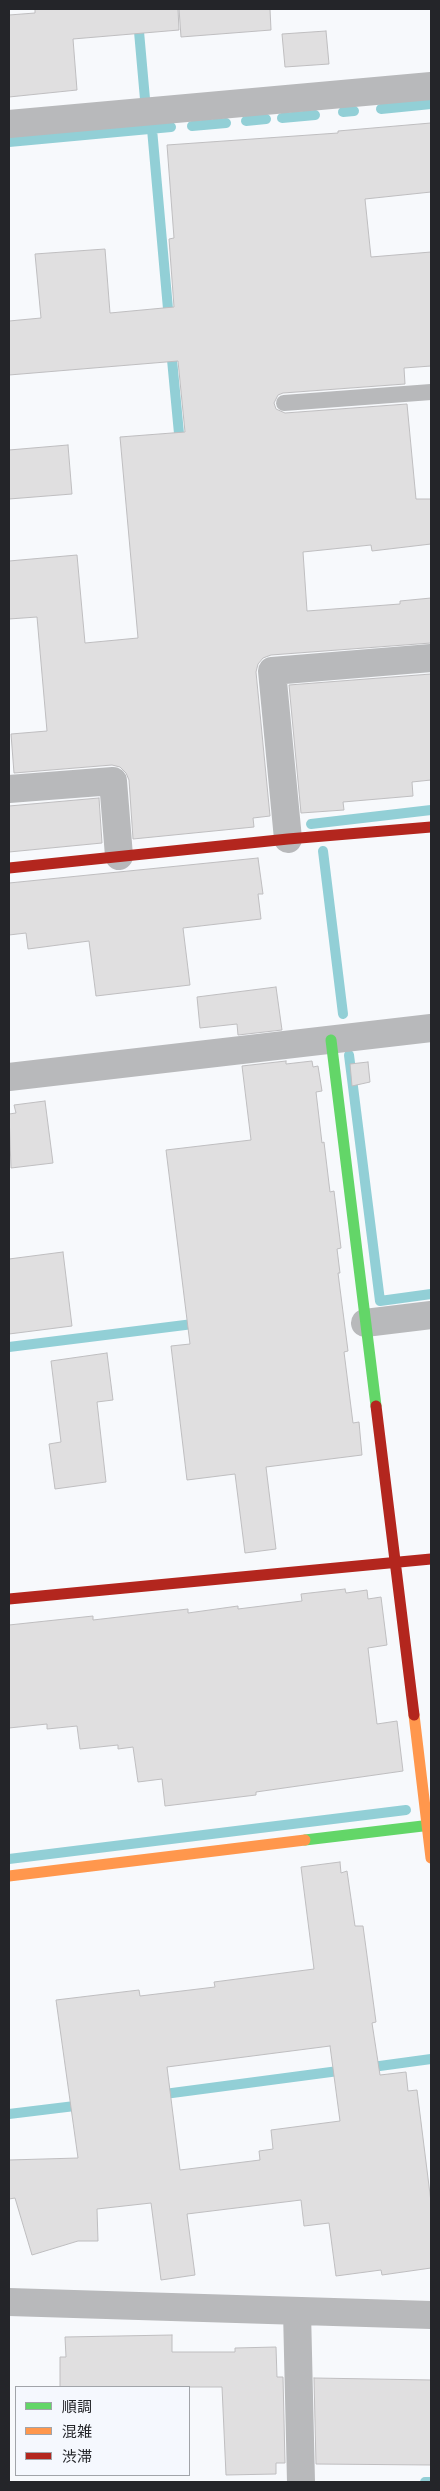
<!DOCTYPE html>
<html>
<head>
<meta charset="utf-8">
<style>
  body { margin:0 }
  #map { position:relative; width:440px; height:2491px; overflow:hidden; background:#f7f9fc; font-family:"Open Sans","Noto Sans JP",sans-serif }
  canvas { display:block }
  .frame { position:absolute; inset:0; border:10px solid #242529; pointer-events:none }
  .legend { position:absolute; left:15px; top:2386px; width:175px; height:90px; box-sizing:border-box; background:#f5f8fe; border:1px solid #a1a4a9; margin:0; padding:6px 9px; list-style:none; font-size:15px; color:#242529 }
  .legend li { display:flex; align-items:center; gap:10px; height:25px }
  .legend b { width:25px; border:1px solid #a1a4a9 }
</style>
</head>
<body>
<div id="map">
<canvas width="440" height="2491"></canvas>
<div class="frame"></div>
<ul class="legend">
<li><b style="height:6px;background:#63d668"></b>順調</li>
<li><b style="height:6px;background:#ff974d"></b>混雑</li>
<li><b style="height:6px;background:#b3261e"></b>渋滞</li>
</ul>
</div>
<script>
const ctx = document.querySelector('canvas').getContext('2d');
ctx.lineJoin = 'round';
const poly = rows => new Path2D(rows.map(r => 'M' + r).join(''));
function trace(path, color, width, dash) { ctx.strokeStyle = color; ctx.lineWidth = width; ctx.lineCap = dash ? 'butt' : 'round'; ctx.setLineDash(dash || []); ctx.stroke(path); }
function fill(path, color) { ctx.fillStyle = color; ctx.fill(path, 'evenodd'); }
const stream = poly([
  [137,9,145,99],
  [381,109,431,104],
  [343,112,354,111],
  [282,118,315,115],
  [246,121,266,119],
  [192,126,226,123],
  [152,129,169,320],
  [9,142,171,127],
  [171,349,180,444],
  [311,824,431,810],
  [323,851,343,1014],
  [349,1055,380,1301,431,1294],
  [9,1347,201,1323],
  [9,1859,406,1810],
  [365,2068,431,2059],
  [157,2095,346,2070],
  [9,2114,83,2105],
  [425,2482,431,2482]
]);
const building = poly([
  [35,9,178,9,179,30,73,39,77,90,9,97,9,15,35,13,35,9],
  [179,9,270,9,271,30,181,37,179,9],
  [326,31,329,64,285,67,282,34,326,31],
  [431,123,431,192,365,199,371,257,431,252,431,366,404,368,405,384,283,393,278,395,274,403,276,409,285,413,407,404,416,499,431,499,431,544,372,551,371,545,303,552,307,611,400,604,400,601,431,598,431,643,271,655,263,658,258,664,256,672,270,816,253,818,254,827,133,839,129,780,126,773,120,767,112,765,14,773,11,734,47,731,37,617,9,619,9,561,77,555,85,643,138,638,120,437,185,432,178,361,9,375,9,321,41,318,35,254,105,249,110,313,174,307,169,239,174,238,167,145,338,133,338,131,431,123],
  [68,445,72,494,9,499,9,450,68,445],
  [431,674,431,780,412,782,413,796,343,802,344,810,301,813,289,685,431,674],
  [99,798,102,843,9,852,9,806,99,798],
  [258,858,263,894,258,894,261,919,183,928,190,985,96,996,89,941,28,949,26,933,9,935,9,883,258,858],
  [276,987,282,1030,238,1035,237,1024,200,1028,197,997,276,987],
  [286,1061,286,1064,312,1061,313,1067,318,1066,322,1091,316,1092,322,1143,324,1142,330,1192,334,1191,341,1248,337,1249,340,1273,338,1273,348,1351,344,1352,353,1423,359,1422,362,1455,266,1467,276,1549,245,1553,235,1474,187,1480,171,1346,190,1344,166,1150,251,1140,242,1066,286,1061],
  [368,1062,370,1082,352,1086,350,1064,368,1062],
  [45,1101,53,1163,11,1168,9,1114,16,1113,14,1105,45,1101],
  [63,1252,72,1326,9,1334,9,1259,63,1252],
  [107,1353,113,1400,97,1402,106,1482,55,1489,49,1444,61,1442,51,1361,107,1353],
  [345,1589,346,1593,367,1590,368,1599,381,1597,387,1645,368,1648,377,1724,397,1721,403,1771,256,1792,256,1795,165,1806,162,1779,138,1782,133,1747,118,1749,118,1745,80,1749,77,1726,47,1729,47,1724,9,1728,9,1625,93,1616,93,1620,188,1609,188,1613,238,1606,238,1609,302,1601,301,1594,345,1589],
  [340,1862,341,1873,347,1871,355,1926,363,1926,376,2022,372,2023,380,2075,406,2072,408,2091,417,2090,431,2202,431,2268,382,2275,381,2270,336,2276,329,2223,304,2226,301,2200,187,2214,195,2275,161,2280,151,2203,97,2209,98,2241,78,2241,32,2255,15,2198,9,2199,9,2160,78,2158,56,2000,139,1990,140,1996,215,1987,214,1982,314,1969,301,1867,340,1862],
  [330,2046,340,2121,271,2130,273,2149,259,2151,260,2160,180,2170,167,2067,330,2046],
  [172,2335,172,2352,235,2352,235,2348,276,2347,277,2377,283,2377,285,2463,276,2463,276,2474,226,2475,222,2387,60,2387,60,2357,66,2357,65,2337,172,2335],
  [314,2378,431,2380,431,2465,316,2464,314,2378]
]);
const lane = poly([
  [284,403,431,392]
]);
const street = poly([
  [9,124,431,86],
  [9,789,113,781,119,856],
  [288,839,272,671,431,658],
  [9,1077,431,1028],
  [365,1323,431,1315],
  [9,2302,431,2315],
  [297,2311,301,2482]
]);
const fast = poly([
  [331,1040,376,1406],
  [305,1840,431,1825]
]);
const slow = poly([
  [414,1715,431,1858],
  [9,1876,305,1840]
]);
const jam = poly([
  [9,868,288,839,431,827],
  [376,1406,414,1715],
  [9,1599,431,1559]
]);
trace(stream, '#92cfd6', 10);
fill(building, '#e0dfe0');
trace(building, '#bfbec0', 1);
trace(lane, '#b8b9bb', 16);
trace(street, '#b8b9bb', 28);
trace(fast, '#63d668', 11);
trace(slow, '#ff974d', 11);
trace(jam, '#b3261e', 11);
</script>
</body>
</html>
